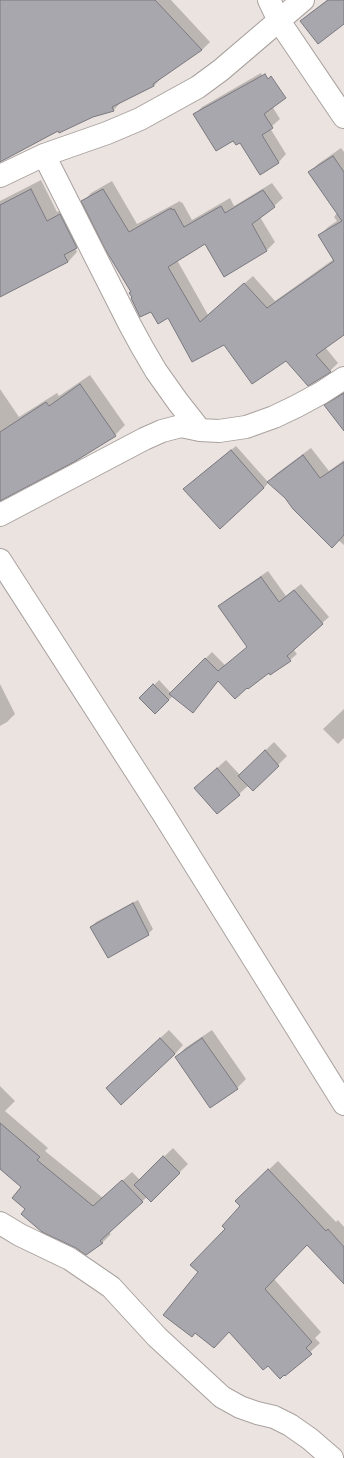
<!DOCTYPE html>
<html>
<head>
<meta charset="utf-8">
<style>
  body { margin:0 }
  canvas { display:block; background:#ebe3e0 }
</style>
</head>
<body>
<canvas width="344" height="1458"></canvas>
<script>
const ctx = document.querySelector('canvas').getContext('2d');
ctx.lineJoin = 'round';
function fill(path, color) { ctx.fillStyle = color; ctx.fill(path, 'evenodd'); }
const poly = rows => new Path2D(rows.map(r => 'M' + r).join(''));
function trace(path, color, width, dash) { ctx.strokeStyle = color; ctx.lineWidth = width; ctx.lineCap = dash ? 'butt' : 'round'; ctx.setLineDash(dash || []); ctx.stroke(path); }
const shadow = poly([
  [0,0,171,0,210,42,202,50,162,77,154,86,121,102,113,111,92,116,59,129,0,160],
  [327,0,344,0,344,23,302,21,310,13],
  [261,73,276,101,272,106,280,119,270,128,286,154,278,163,240,141,233,139,194,115,202,107],
  [341,148,344,152,344,333,325,347,338,363,330,371,314,381,286,359,224,344,169,317,151,310,133,297,132,291,83,202,91,193,112,181,137,224,180,201,181,203,182,202,192,220,230,198,234,206,272,183,283,198,274,206,260,217,275,242,267,250,225,275,206,243,177,260,208,315,253,276,275,301,334,259,320,235,328,227,337,221,334,217,337,213,309,173,318,164],
  [41,180,57,212,70,205,86,237,75,247,77,252,68,262,1,295,0,293,0,201],
  [90,375,125,425,115,435,0,491,0,389,19,417,57,393,59,396],
  [344,391,344,430,326,405,334,397],
  [236,446,268,482,276,474,311,448,329,471,344,460,344,545,269,482,264,488,189,484],
  [268,571,286,596,301,584,329,617,293,649,297,654,290,660,269,671,219,680,193,711,173,696,155,713,141,698,159,680,171,693,212,652,226,666,248,647,220,607,226,600],
  [0,684,15,714,7,722,0,726],
  [344,709,344,738,338,744,323,729],
  [274,742,287,756,253,790,249,785,218,813,204,780,226,760,240,775],
  [138,900,153,929,148,934,91,927,96,922],
  [169,1030,183,1045,175,1054,116,1079],
  [212,1030,246,1079,237,1088,177,1057,185,1048],
  [0,1086,15,1101,5,1111,48,1148,45,1151,103,1198,132,1172,140,1180,173,1148,188,1164,151,1201,147,1197,109,1232,111,1234,102,1243,86,1254,27,1209,22,1187,0,1168],
  [278,1161,336,1222,338,1220,344,1227,344,1283,308,1243,274,1279,321,1332,315,1338,320,1343,286,1375,199,1272,242,1206,246,1191]
]);
const building = poly([
  [0,0,155,0,202,50,153,84,154,86,112,107,114,111,93,117,59,133,58,131,0,162,0,0],
  [328,0,344,0,344,24,318,44,300,21,328,0],
  [265,74,268,79,271,76,286,98,264,114,273,128,262,135,279,163,260,175,240,143,236,145,233,141,216,151,193,114,265,74],
  [333,156,344,172,344,335,316,355,331,372,308,386,286,361,252,384,224,345,192,362,168,318,158,324,151,312,140,317,131,298,132,297,129,293,131,292,105,249,81,201,103,189,129,232,171,208,172,210,174,209,184,227,221,206,225,213,263,190,275,207,252,224,267,251,224,277,205,244,168,267,200,322,244,283,267,308,334,261,318,235,342,221,308,172,333,156],
  [31,189,47,221,60,214,77,248,64,255,68,262,0,297,0,205,31,189],
  [80,384,116,436,74,462,0,501,0,432,46,402,49,406,80,384],
  [344,393,344,431,324,405,344,393],
  [231,450,264,488,220,529,183,489,231,450],
  [303,455,320,478,344,462,344,535,332,548,293,509,285,498,267,482,303,455],
  [261,577,279,602,294,590,323,624,287,656,291,661,270,675,269,673,248,689,247,688,235,699,218,681,193,713,169,694,205,658,218,671,247,647,218,606,261,577],
  [153,684,169,700,155,714,139,698,153,684],
  [265,750,279,766,253,791,238,776,265,750],
  [217,768,240,795,217,814,194,788,217,768],
  [133,903,149,935,108,958,90,927,133,903],
  [160,1038,175,1054,121,1105,106,1088,160,1038],
  [202,1038,238,1089,210,1108,175,1057,202,1038],
  [0,1123,40,1157,37,1160,93,1206,122,1180,143,1202,100,1241,103,1243,86,1255,76,1248,42,1232,21,1214,25,1209,12,1198,21,1187,0,1169,0,1123],
  [163,1156,180,1173,151,1202,134,1185,163,1156],
  [268,1169,326,1231,328,1229,344,1247,344,1284,307,1245,265,1289,312,1342,306,1348,312,1354,285,1376,284,1375,280,1379,268,1366,263,1370,229,1332,214,1348,195,1333,192,1337,163,1315,198,1272,190,1265,225,1229,222,1226,240,1206,235,1201,268,1169]
]);
const street = poly([
  [269,0,279,21,344,117],
  [44,155,130,325,142,347,156,371,178,402,200,430],
  [0,176,44,155,107,133,140,119,198,87,221,70,303,0],
  [0,515,144,439,162,431,181,426,200,430,219,431,246,427,274,417,297,406,321,393,344,378],
  [0,1223,20,1235,70,1259,111,1287,157,1337,222,1397,240,1407,257,1413,274,1417,290,1425,310,1439,332,1458]
]);
const secondary = poly([
  [0,560,164,815,344,1104]
]);
fill(shadow, '#0003');
fill(building, '#a8a7ad');
trace(building, '#7a797f', 1);
trace(street, '#a9a29f', 24);
trace(secondary, '#a9a29f', 24);
trace(street, '#fff', 22);
trace(secondary, '#fff', 22);
</script>
</body>
</html>
